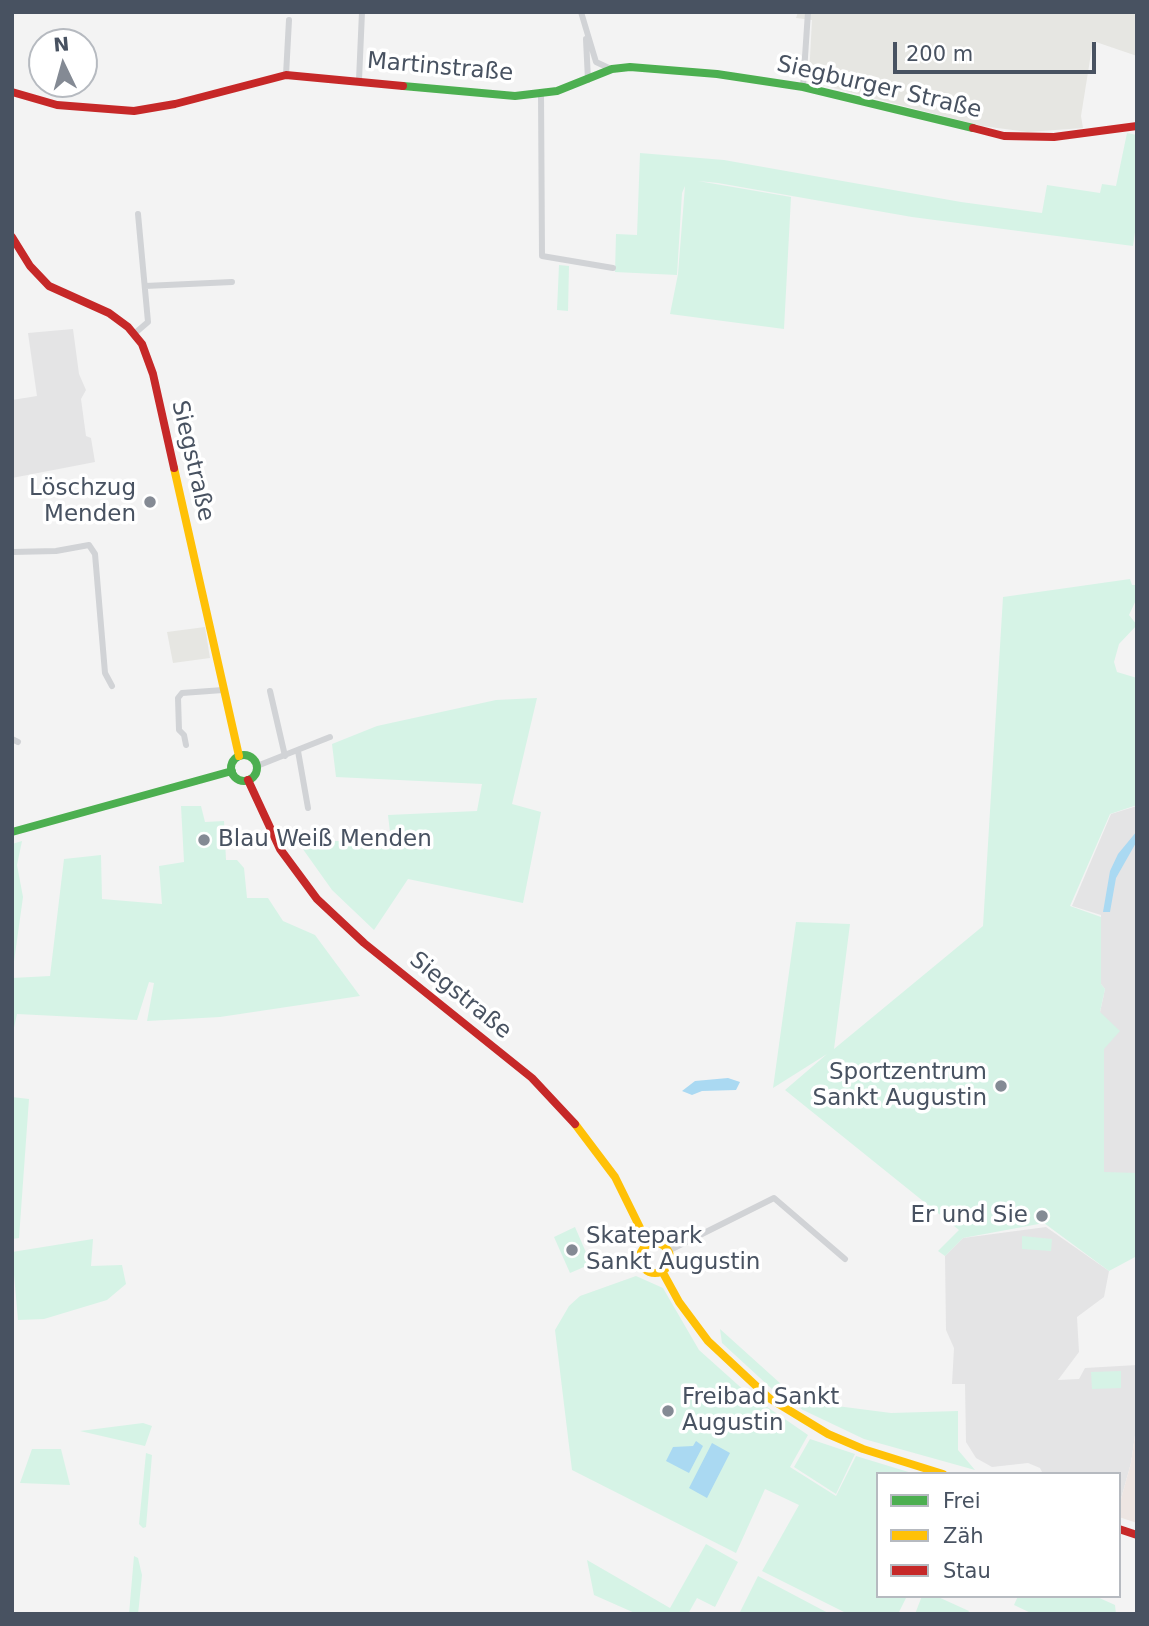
<!DOCTYPE html>
<html>
<head>
<meta charset="utf-8">
<style>
  body { margin:0 }
  #map { position:relative; width:1149px; height:1626px; overflow:hidden; background:#f3f3f3; font-family:"DejaVu Sans",sans-serif }
  canvas { display:block }
  .frame { position:absolute; inset:0; border:14px solid #485261; pointer-events:none }
  .legend { position:absolute; left:876px; top:1472px; width:245px; height:126px; box-sizing:border-box; background:#fff; border:2px solid #b6bac0; margin:0; padding:9px 12px; list-style:none; font-size:21px; color:#485261 }
  .legend li { display:flex; align-items:center; gap:14px; height:35px }
  .legend b { width:35px; border:2px solid #b6bac0 }
  .north { position:absolute; left:28px; top:28px; width:70px; height:70px; box-sizing:border-box; background:#fff; border:2px solid #b6bac0; border-radius:50%; rotate:355deg; font-size:19px; font-weight:700; line-height:28px; text-align:center; color:#485261 }
  .north::after { content:''; display:block; margin:auto; width:24px; height:32px; background:#848a94; clip-path:polygon(50% 0,100% 100%,50% 72%,0 100%) }
  .scale { position:absolute; left:893px; top:42px; width:203px; height:32px; box-sizing:border-box; border:4px solid #485261; border-top:0; padding-left:9px; font-size:21px; line-height:24px; white-space:nowrap; color:#485261; -webkit-text-stroke:5px #fff; paint-order:stroke }
</style>
</head>
<body>
<div id="map">
<canvas width="1149" height="1626"></canvas>
<div class="frame"></div>
<ul class="legend">
<li><b style="height:9px;background:#4caf50"></b>Frei</li>
<li><b style="height:9px;background:#ffc107"></b>Zäh</li>
<li><b style="height:9px;background:#c62828"></b>Stau</li>
</ul>
<div class="north">N</div>
<div class="scale">200 m</div>
</div>
<script>
const ctx = document.querySelector('canvas').getContext('2d');
ctx.lineJoin = 'round';
function fill(path, color) { ctx.fillStyle = color; ctx.fill(path, 'evenodd'); }
const poly = rows => new Path2D(rows.map(r => 'M' + r).join(''));
function trace(path, color, width, dash) { ctx.strokeStyle = color; ctx.lineWidth = width; ctx.lineCap = dash ? 'butt' : 'round'; ctx.setLineDash(dash || []); ctx.stroke(path); }
function write(font, color, halo, rows, align = 'center') {
  ctx.font = font + ' "DejaVu Sans",sans-serif'; ctx.lineWidth = 7; ctx.setLineDash([]); ctx.textBaseline = 'middle'; ctx.strokeStyle = halo; ctx.fillStyle = color; for (const [text, x, y, turn = 0] of rows) {
    ctx.save(); ctx.translate(x, y); ctx.rotate((+turn || 0) * Math.PI / 180); ctx.textAlign = isNaN(turn) ? turn : align; if (halo) ctx.strokeText(text, 0, 0); ctx.fillText(text, 0, 0); ctx.restore();
  }
}
const commercial = poly([
  [798,12,1137,12,1137,56,1093,41,1081,116,1083,128,1028,132,982,126,814,83,809,76,812,20,796,18],
  [205,627,210,658,173,663,167,632]
]);
const education = poly([
  [73,329,79,374,86,390,81,399,86,436,91,438,95,462,12,478,12,400,37,396,28,333],
  [1137,806,1137,1173,1104,1173,1104,1049,1100,1012,1105,989,1101,984,1101,915,1072,906,1111,814],
  [1046,1227,1109,1271,1104,1297,1077,1317,1079,1352,1058,1380,1079,1379,1085,1368,1137,1365,1137,1422,1131,1463,1119,1506,1119,1474,1043,1474,1040,1468,1028,1463,992,1467,976,1458,966,1442,965,1384,952,1384,954,1348,946,1330,945,1256,963,1238]
]);
const medical = poly([
  [1137,1422,1137,1523,1119,1517,1119,1506,1131,1463]
]);
const green = poly([
  [1127,133,1137,135,1137,219,1133,246,912,217,718,183,698,181,791,197,784,329,670,314,678,274,685,186,682,193,677,275,615,272,616,234,637,235,640,153,724,160,961,202,1042,213,1047,185,1100,193,1102,184,1116,186],
  [559,265,569,266,568,311,557,310],
  [1130,579,1132,585,1137,585,1137,598,1129,615,1137,625,1119,644,1114,662,1117,672,1137,678,1137,805,1110,814,1070,906,1101,917,1101,984,1105,989,1100,1012,1120,1031,1104,1049,1104,1172,1137,1173,1137,1256,1109,1271,1044,1223,963,1238,945,1256,938,1251,959,1230,785,1090,827,1054,773,1088,796,922,850,924,834,1049,983,926,1003,597],
  [537,698,512,804,541,812,523,903,408,879,374,930,332,890,300,845,317,841,391,841,388,815,477,811,482,784,336,777,332,744,377,726,496,700],
  [181,806,201,806,205,822,224,821,226,860,237,860,244,868,247,898,268,898,283,921,315,935,360,996,220,1017,147,1021,154,983,149,982,137,1020,17,1014,13,1032,12,978,50,976,64,859,101,855,102,899,162,904,159,866,184,862],
  [22,841,17,865,23,897,12,976,12,844],
  [12,1097,29,1099,19,1238,12,1239],
  [575,1227,591,1264,570,1273,554,1237],
  [1022,1236,1052,1239,1051,1251,1022,1249],
  [93,1239,91,1266,122,1265,126,1284,107,1300,44,1319,18,1320,12,1252],
  [636,1276,663,1288,699,1350,747,1393,808,1435,790,1467,836,1496,856,1456,915,1474,878,1474,878,1596,907,1596,898,1614,848,1614,762,1571,799,1505,765,1489,736,1553,572,1470,555,1330,569,1306,580,1296],
  [720,1329,781,1384,829,1405,891,1413,958,1411,958,1450,975,1470,864,1439,803,1410,772,1389,722,1343],
  [1121,1371,1121,1388,1092,1389,1091,1372],
  [143,1423,152,1426,145,1446,80,1431],
  [810,1439,855,1454,836,1494,794,1467],
  [32,1449,61,1449,70,1485,20,1483],
  [146,1453,152,1455,146,1527,143,1528,139,1524],
  [706,1544,738,1562,715,1607,697,1598,688,1614,637,1614,594,1595,587,1560,670,1608],
  [134,1556,138,1558,142,1575,139,1605,138,1614,129,1614],
  [758,1576,830,1614,739,1614],
  [922,1596,936,1596,969,1611,967,1614,915,1614],
  [1018,1596,1095,1596,1115,1605,1116,1614,1033,1614,1014,1605]
]);
const water = poly([
  [1137,831,1137,841,1116,878,1110,912,1103,912,1110,871,1118,854],
  [728,1078,740,1082,736,1090,702,1091,692,1095,682,1091,695,1081],
  [696,1441,703,1446,689,1473,666,1461,673,1447,693,1446],
  [712,1443,730,1453,707,1498,689,1488]
]);
const street = poly([
  [581,12,596,62,611,69],
  [586,39,588,80],
  [286,75,289,20],
  [359,80,362,12],
  [803,87,808,12],
  [541,94,542,256,613,268],
  [145,286,232,282],
  [134,334,148,322,138,214],
  [12,552,56,551,89,545,95,554,105,673,112,686],
  [270,691,285,756],
  [12,739,18,742],
  [186,745,184,735,179,730,178,698,182,693,223,690],
  [298,751,308,808],
  [257,766,330,737],
  [668,1251,774,1198,845,1259]
]);
const fast = poly([
  [403,86,515,96,557,91,612,69,630,67,717,74,803,87,973,128],
  '231 768a13 13 0 1 1 26 0a13 13 0 1 1-26 0Z',
  [12,832,232,771]
]);
const slow = poly([
  [174,468,239,756],
  [575,1124,615,1177,648,1244],
  '640 1258a15 15 0 1 1 30 0a15 15 0 1 1-30 0Z',
  [662,1271,679,1302,708,1341,769,1398,828,1434,863,1449,943,1474]
]);
const jam = poly([
  [12,92,57,105,134,111,175,104,286,75,403,86],
  [973,128,1004,136,1054,137,1137,126],
  [12,237,30,266,49,286,109,313,128,327,142,344,153,374,174,468],
  [248,780,280,849,317,899,364,943,532,1078,575,1124],
  [1119,1529,1137,1535]
]);
const markers = [
  [150,502,7,"#848a94"],
  [204,840,7,"#848a94"],
  [1001,1086,7,"#848a94"],
  [1042,1216,7,"#848a94"],
  [572,1250,7,"#848a94"],
  [668,1411,7,"#848a94"]
];
const streetNames = [
  ["Martinstraße",440,68,5],
  ["Siegburger Straße",879,88,13],
  ["Siegstraße",192,461,77],
  ["Siegstraße",460,996,39]
];
const poiNames = [
  ["Löschzug",136,489],
  ["Menden",136,515],
  ["Blau Weiß Menden",218,840,"left"],
  ["Sportzentrum",987,1073],
  ["Sankt Augustin",987,1099],
  ["Er und Sie",1028,1216],
  ["Skatepark",586,1237,"left"],
  ["Sankt Augustin",586,1263,"left"],
  ["Freibad Sankt",682,1398,"left"],
  ["Augustin",682,1424,"left"]
];
fill(commercial, '#e6e6e2');
fill(education, '#e4e4e5');
fill(medical, '#ede5e2');
fill(green, '#d6f3e6');
fill(water, '#aad9f2');
trace(street, '#d1d3d6', 6);
trace(fast, '#4caf50', 8);
trace(slow, '#ffc107', 8);
trace(jam, '#c62828', 8);
for (const [x, y, r, color] of markers) { const dot = new Path2D(); dot.arc(x, y, r, 0, 2 * Math.PI); ctx.fillStyle = color; ctx.fill(dot); trace(dot, '#fff', 2.5); }
write('23px', '#485261', '#fff', streetNames);
write('23px', '#485261', '#fff', poiNames, 'right');
</script>
</body>
</html>
